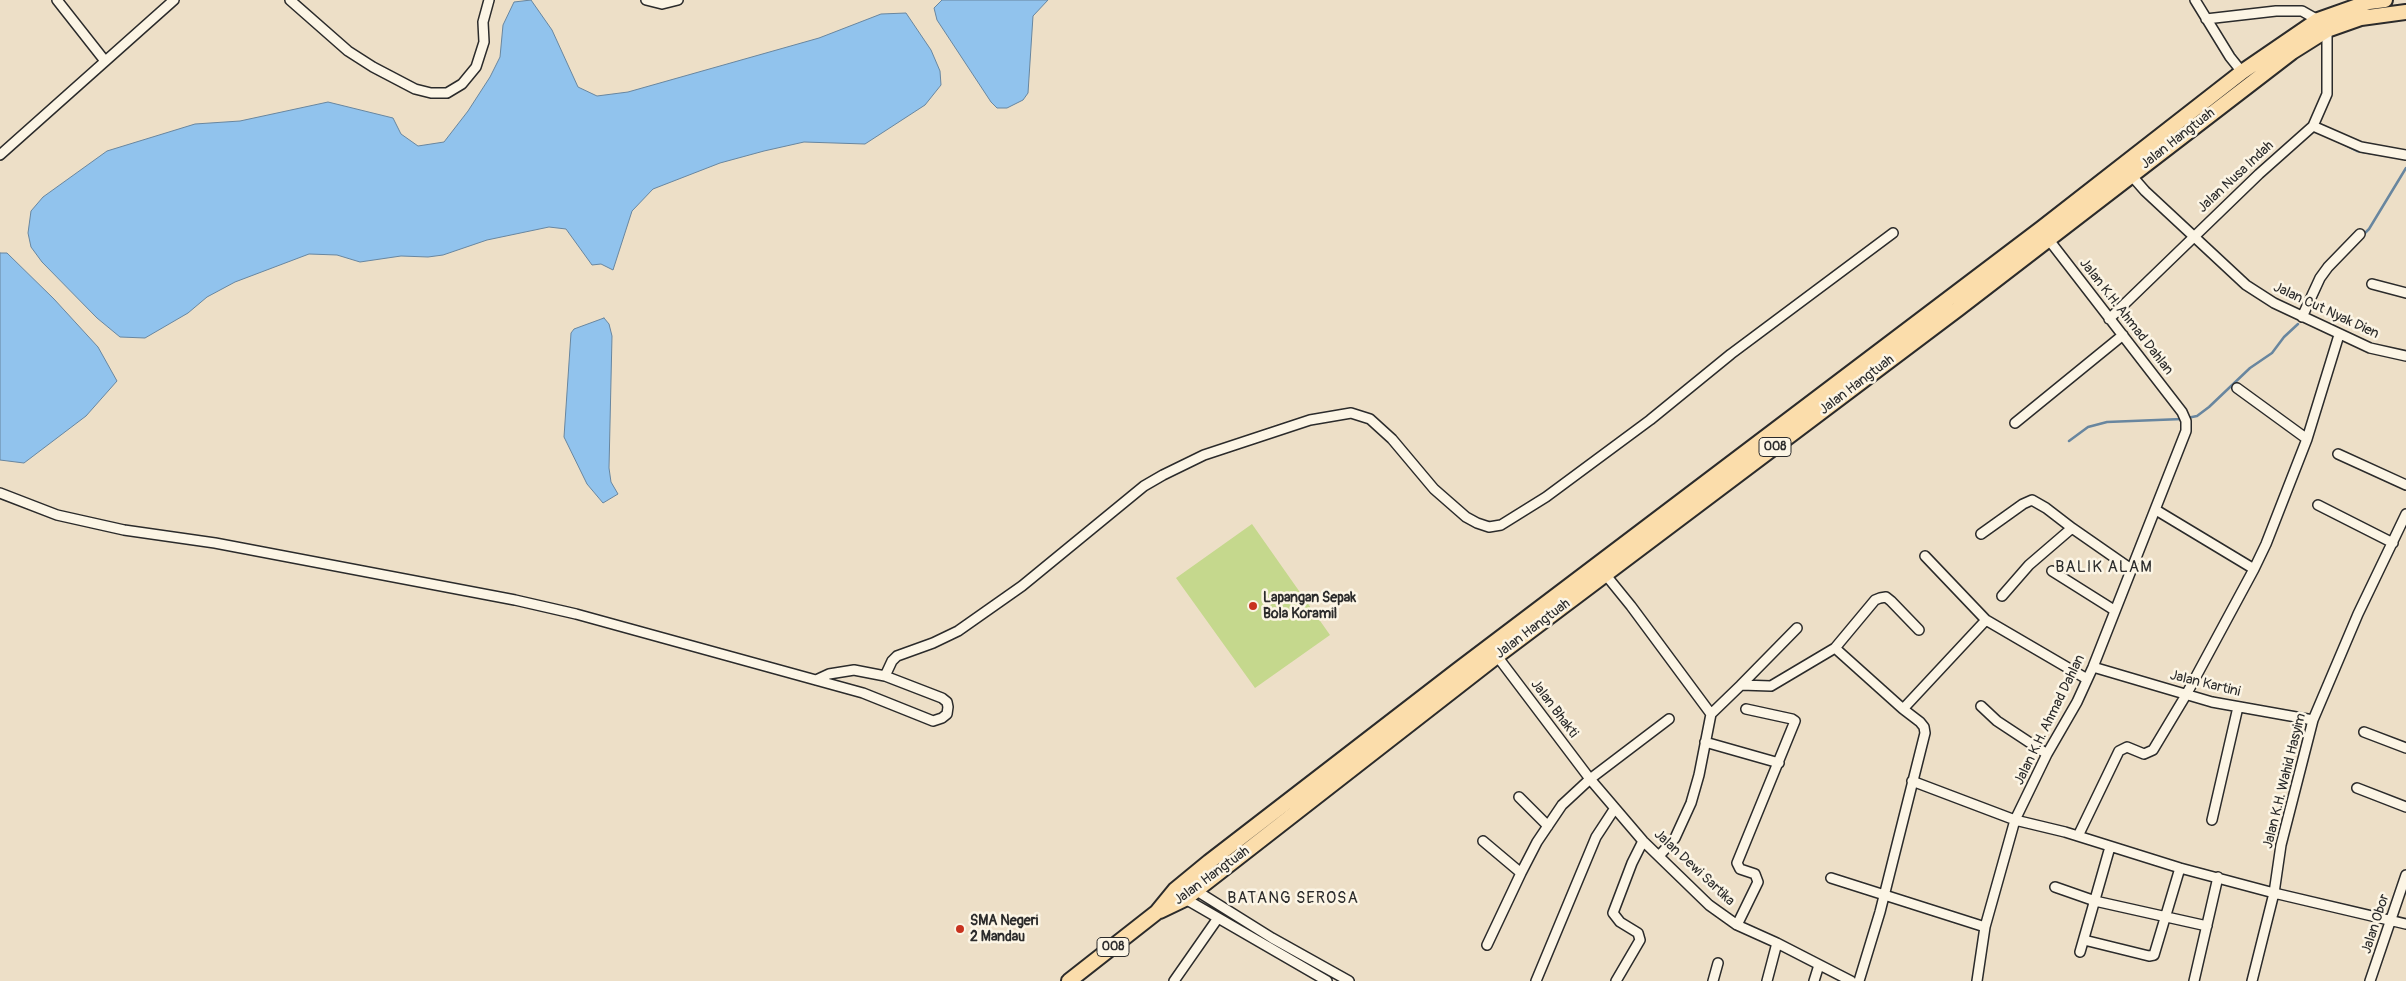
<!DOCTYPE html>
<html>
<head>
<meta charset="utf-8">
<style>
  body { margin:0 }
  canvas { display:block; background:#eddfc7 }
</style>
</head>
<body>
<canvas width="2406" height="981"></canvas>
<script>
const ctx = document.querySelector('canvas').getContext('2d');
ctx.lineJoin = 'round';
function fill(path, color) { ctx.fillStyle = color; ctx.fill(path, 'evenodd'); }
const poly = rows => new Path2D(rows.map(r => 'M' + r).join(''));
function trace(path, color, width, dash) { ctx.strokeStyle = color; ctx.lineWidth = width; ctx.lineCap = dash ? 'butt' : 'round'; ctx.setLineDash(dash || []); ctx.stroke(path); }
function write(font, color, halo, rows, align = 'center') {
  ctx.font = font + ' Pangolin,sans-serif'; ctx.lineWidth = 5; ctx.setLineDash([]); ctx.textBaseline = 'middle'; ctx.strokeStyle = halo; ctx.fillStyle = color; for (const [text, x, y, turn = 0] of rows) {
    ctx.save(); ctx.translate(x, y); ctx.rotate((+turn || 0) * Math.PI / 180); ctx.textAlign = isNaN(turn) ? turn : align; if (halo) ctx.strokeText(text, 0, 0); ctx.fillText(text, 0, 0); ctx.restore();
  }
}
const green = poly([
  [1252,524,1330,635,1255,688,1176,578]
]);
const water = poly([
  [531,0,552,30,578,87,597,96,628,92,819,38,881,14,906,13,931,50,940,71,941,85,925,105,865,144,804,142,764,151,720,163,653,189,632,211,613,270,601,264,592,265,566,229,549,227,487,240,443,255,428,257,401,256,360,262,337,255,309,254,235,282,207,297,188,313,145,338,120,337,97,318,42,262,31,247,28,233,31,211,43,197,107,151,195,124,240,121,328,102,393,118,401,134,418,146,444,142,468,111,490,77,500,57,503,25,514,2,531,0],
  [942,0,1048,0,1033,16,1028,93,1023,100,1007,108,997,108,991,102,937,20,934,8,942,0],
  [0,253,7,253,54,299,98,347,117,381,86,416,24,463,0,460,0,253],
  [604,318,609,324,612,336,609,468,611,482,618,494,603,503,587,484,564,437,571,333,574,329,604,318]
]);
const stream = poly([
  [2337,141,2357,151,2382,155],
  [2362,236,2369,229,2406,168],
  [2311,309,2325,277],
  [2187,418,2197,416,2209,407,2250,368,2272,353,2284,337,2298,324],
  [2069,441,2088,427,2107,422,2182,419]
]);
const minor = poly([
  [57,0,105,61],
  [290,0,348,51,373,67,415,89,431,93,447,93,462,84,476,67,484,42,483,22,489,0],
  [646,0,662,4,678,0],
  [2195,0,2230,57,2242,72],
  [2206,19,2276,11,2302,11,2318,20],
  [2313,126,2361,147,2406,155],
  [0,155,174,0],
  [2131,175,2145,191,2246,285,2274,303,2370,348,2406,356],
  [2372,284,2406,293],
  [2302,317,2320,278,2328,267,2360,234],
  [2109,319,2259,174,2313,126,2327,94,2327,30],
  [2237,388,2307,439],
  [2015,423,2123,335],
  [2338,454,2406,485],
  [0,493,57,515,124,530,215,543,515,600,576,614,863,693,933,721,942,718,947,714,948,707,947,702,942,698,885,676,854,670,829,674,816,680],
  [2318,505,2393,543],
  [2156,510,2254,569],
  [1981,534,2023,504,2032,500,2046,508,2072,528],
  [1925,556,1986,620,2087,679],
  [2052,571,2114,610],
  [1605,574,1631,606,1711,714],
  [2002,596,2029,565,2072,528,2131,569],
  [1497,656,1590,779,1643,841,1709,905,1737,925,1777,943,1851,981],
  [2093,667,2212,702,2313,720],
  [885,676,892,661,897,656,933,643,958,631,1022,586,1144,486,1163,475,1204,455,1310,420,1351,413,1370,419,1392,439,1434,489,1466,517,1477,523,1489,527,1501,525,1546,497,1650,420,1731,354,1893,233],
  [1741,685,1797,628],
  [1981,706,1997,721,2047,754],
  [1903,709,1835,648,1875,600,1880,598,1886,597,1891,601,1919,630],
  [2364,732,2406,748],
  [1705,742,1779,763],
  [1912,781,2015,820,2065,832,2180,868,2274,893,2406,924],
  [2357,788,2406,807],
  [1519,797,1548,826],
  [2212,820,2238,707],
  [2078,836,2119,751,2127,747,2144,754,2153,750,2186,695,2254,569,2266,544,2307,439,2339,335],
  [1483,841,1521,873],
  [1659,856,1675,838,1691,803,1699,775,1711,714,1741,685,1771,686,1835,648],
  [1831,878,1985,927],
  [2055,887,2095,901,2207,926],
  [1192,888,1272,938,1349,981],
  [1182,897,1327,981],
  [1737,925,1758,882,1755,874,1740,869,1737,863,1795,721,1792,719,1746,709],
  [2084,940,2149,956,2154,955,2180,868],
  [1487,945,1521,873,1537,842,1562,805,1590,779,1669,719],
  [2080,952,2110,847],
  [1174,981,1218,918],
  [1536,981,1596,837,1615,808],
  [1616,981,1640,940,1638,933,1620,922,1613,913,1632,863,1643,841],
  [1713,981,1718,963],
  [1767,981,1777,943],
  [1814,981,1819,965],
  [1859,981,1880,912,1925,733,1924,727,1920,722,1903,709,1986,620],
  [1977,981,1985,927,2015,820,2047,754,2077,702,2093,667,2186,431,2186,421,2182,412,2049,240],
  [2194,981,2218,877],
  [2252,981,2274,893,2281,845,2313,720,2358,614,2406,514],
  [2370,981,2406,875]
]);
const highway = poly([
  [1160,911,1185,899,1497,656,1958,309,2292,52,2327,30,2361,18,2406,12],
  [1069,981,1157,912,1175,890,1209,862,1458,670,2042,228,2242,72,2318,20,2369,2,2385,0]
]);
const markers = [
  [1253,606,5,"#c8321e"],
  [960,929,5,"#c8321e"]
];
const shields = [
  [1775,447,32],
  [1113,947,32]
];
const shieldNames = [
  ["008",1775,447],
  ["008",1113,947]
];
const streetNames = [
  ["Jalan Hangtuah",2178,139,-38],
  ["Jalan Nusa Indah",2236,177,-43],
  ["Jalan Cut Nyak Dien",2326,311,25],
  ["Jalan K.H. Ahmad Dahlan",2126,317,52],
  ["Jalan Hangtuah",1857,385,-37],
  ["Jalan Hangtuah",1533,629,-37],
  ["Jalan Kartini",2205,684,14],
  ["Jalan Bhakti",1554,709,53],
  ["Jalan K.H. Ahmad Dahlan",2050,720,-64],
  ["Jalan K.H. Wahid Hasyim",2285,781,-76],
  ["Jalan Dewi Sartika",1694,868,43],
  ["Jalan Hangtuah",1212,876,-36],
  ["Jalan Obor",2376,924,-72]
];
const poiNames = [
  ["Lapangan Sepak",1263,598],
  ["Bola Koramil",1263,614],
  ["SMA Negeri",970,921],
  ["2 Mandau",970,937]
];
const quarterNames = [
  ["BALIK ALAM",2104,568],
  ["BATANG SEROSA",1293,899]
];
fill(green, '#c5d88d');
fill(water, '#91c3ed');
trace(water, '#68869f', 1);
trace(stream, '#68869f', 2.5);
trace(minor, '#2b2b2b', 12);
trace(highway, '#2b2b2b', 18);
trace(minor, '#fcf5e5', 9);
trace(highway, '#fbddab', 14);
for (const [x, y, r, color] of markers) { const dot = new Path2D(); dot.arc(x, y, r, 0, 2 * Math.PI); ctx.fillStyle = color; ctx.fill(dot); trace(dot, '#fcf5e5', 2); }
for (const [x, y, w] of shields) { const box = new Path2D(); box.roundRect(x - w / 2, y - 9.5, w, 19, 4); ctx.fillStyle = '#fcf5e5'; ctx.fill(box); trace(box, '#2b2b2b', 1); }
write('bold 12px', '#2b2b2b', null, shieldNames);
write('14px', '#2b2b2b', '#fcf5e5', streetNames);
write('bold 14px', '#2b2b2b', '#fcf5e5', poiNames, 'left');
ctx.letterSpacing = '1px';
write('16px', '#2b2b2b', '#fcf5e5', quarterNames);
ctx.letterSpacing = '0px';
</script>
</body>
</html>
